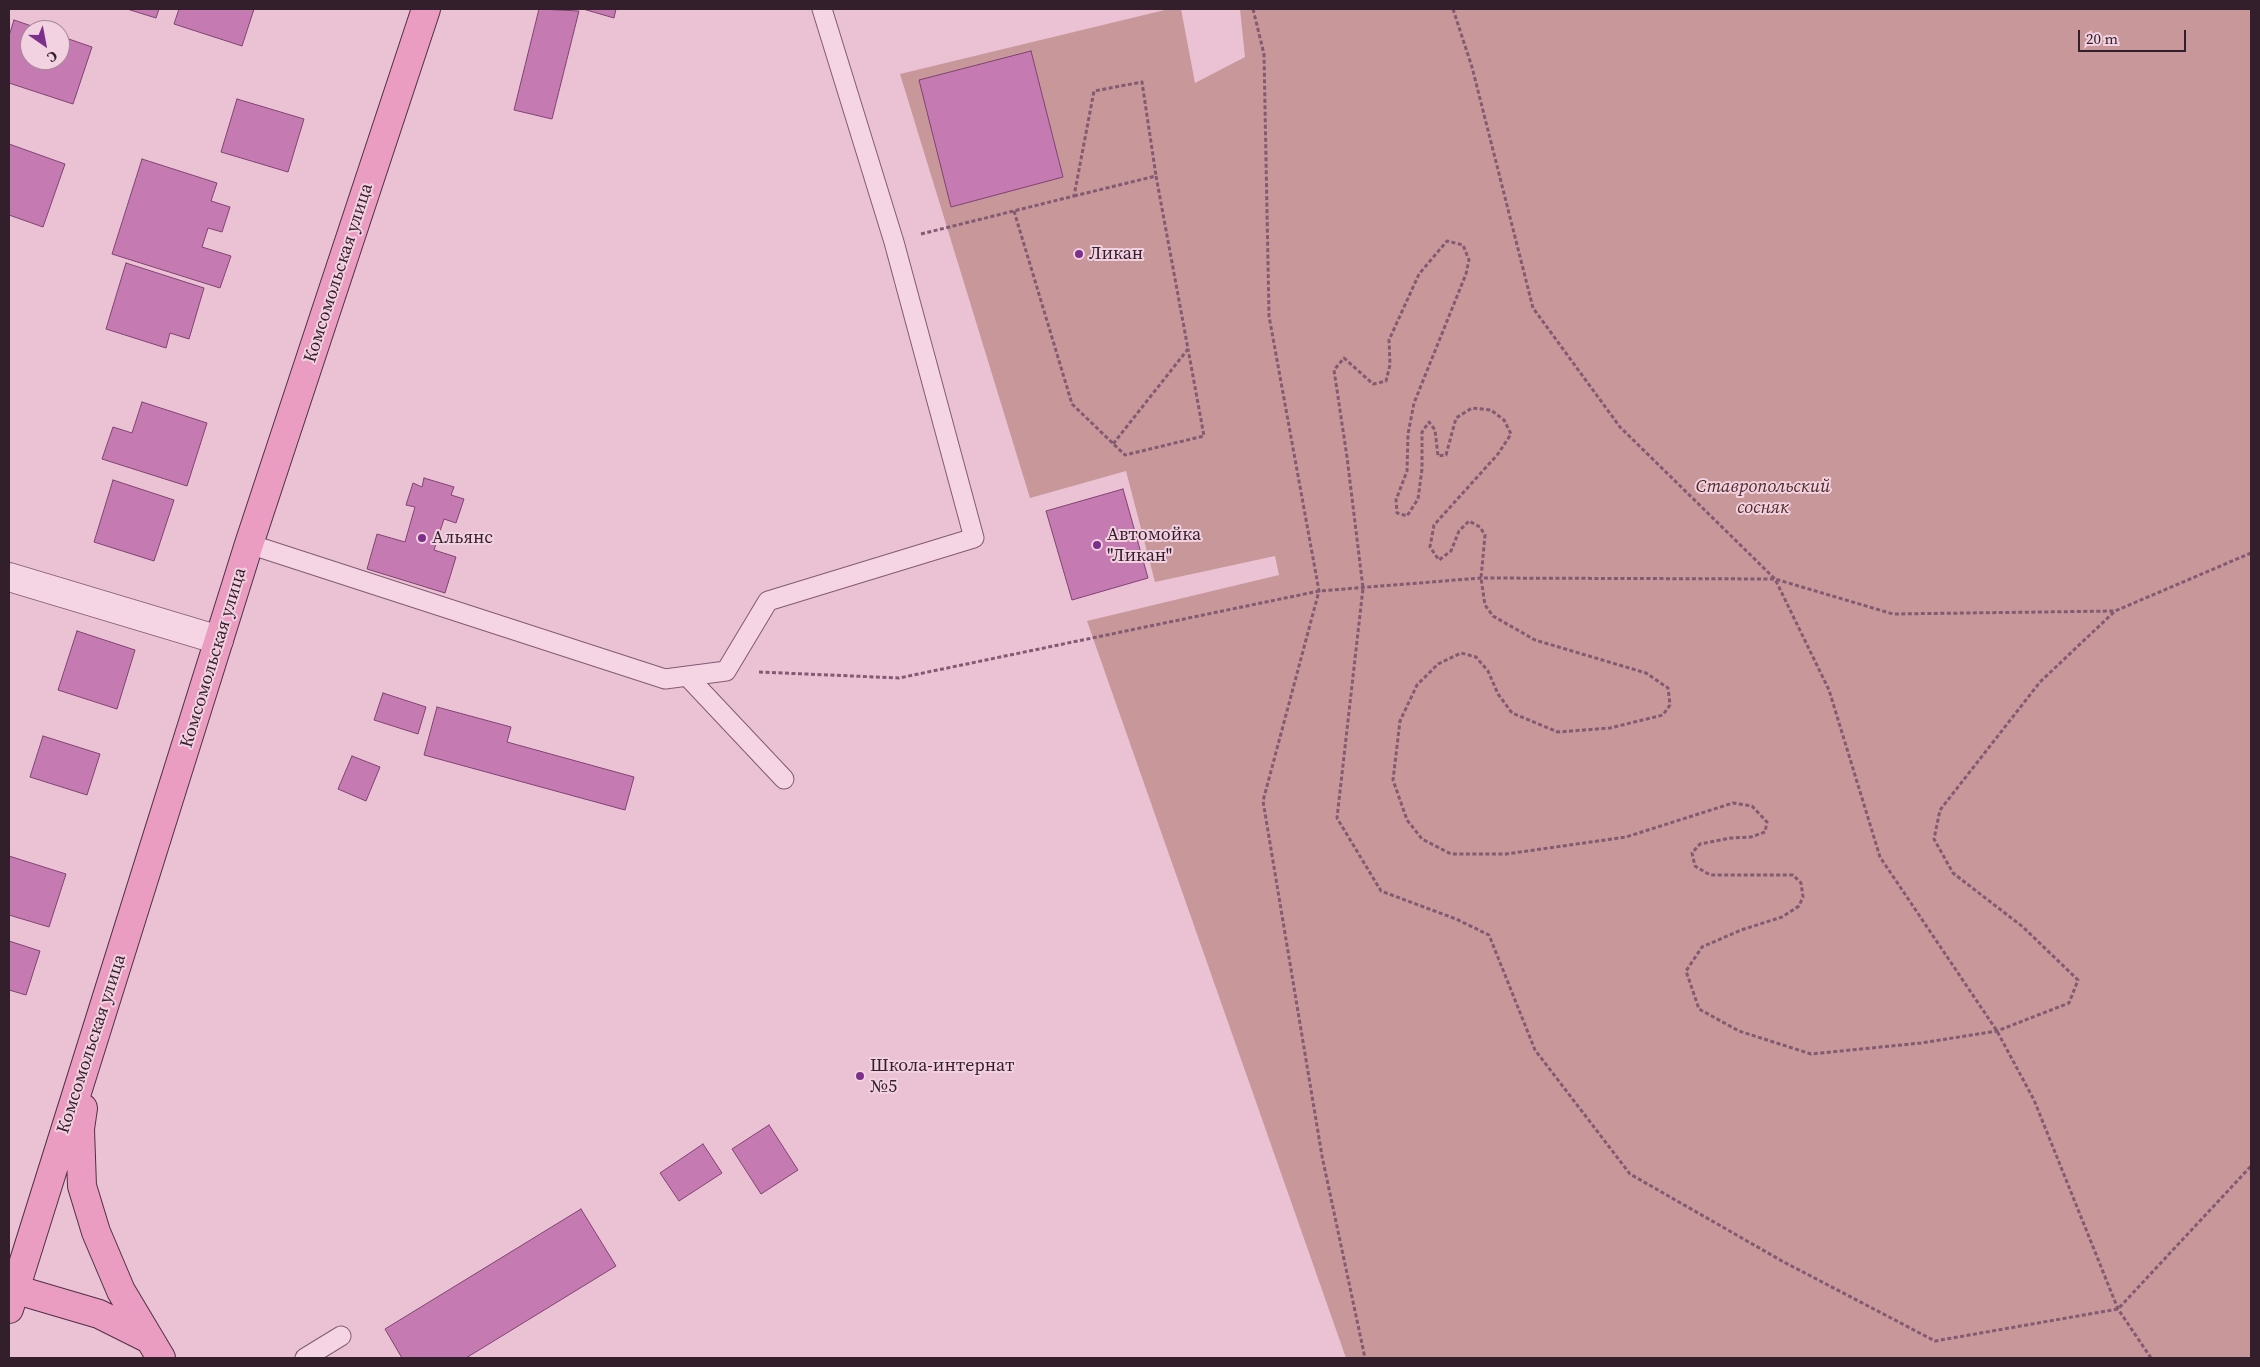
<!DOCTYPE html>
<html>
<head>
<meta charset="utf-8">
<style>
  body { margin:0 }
  #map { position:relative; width:2260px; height:1367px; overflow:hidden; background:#eac2d4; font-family:"Source Serif 4",serif }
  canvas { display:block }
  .frame { position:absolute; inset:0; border:10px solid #331e2c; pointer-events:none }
  .north { position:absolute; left:20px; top:20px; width:50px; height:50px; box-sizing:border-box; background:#f2d1e0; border:1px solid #a68998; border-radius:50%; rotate:147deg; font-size:14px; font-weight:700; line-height:20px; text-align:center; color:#331e2c }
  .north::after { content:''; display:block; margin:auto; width:18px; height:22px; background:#7c308c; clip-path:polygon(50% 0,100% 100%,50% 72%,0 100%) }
  .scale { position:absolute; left:2078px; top:30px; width:108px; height:22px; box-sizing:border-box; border:2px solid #331e2c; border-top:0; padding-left:6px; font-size:15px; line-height:18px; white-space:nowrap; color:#331e2c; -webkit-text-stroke:4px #f2d1e0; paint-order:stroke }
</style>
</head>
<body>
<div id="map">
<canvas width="2260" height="1367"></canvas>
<div class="frame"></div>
<div class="north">С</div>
<div class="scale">20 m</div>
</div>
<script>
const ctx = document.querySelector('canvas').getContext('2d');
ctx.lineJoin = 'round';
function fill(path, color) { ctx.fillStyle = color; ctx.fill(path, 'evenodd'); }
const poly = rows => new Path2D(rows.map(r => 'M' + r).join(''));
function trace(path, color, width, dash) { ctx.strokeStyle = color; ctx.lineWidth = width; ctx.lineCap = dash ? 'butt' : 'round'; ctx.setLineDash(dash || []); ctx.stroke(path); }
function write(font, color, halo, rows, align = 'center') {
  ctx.font = font + ' "Source Serif 4",serif'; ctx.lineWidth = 4; ctx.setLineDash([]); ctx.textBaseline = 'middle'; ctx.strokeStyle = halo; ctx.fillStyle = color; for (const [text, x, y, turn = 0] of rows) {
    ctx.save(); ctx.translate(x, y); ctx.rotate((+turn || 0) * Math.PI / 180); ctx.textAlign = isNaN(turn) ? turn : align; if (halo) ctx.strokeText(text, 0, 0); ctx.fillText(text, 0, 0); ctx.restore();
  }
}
const green = poly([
  [1169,9,1181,9,1195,83,1245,57,1240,9,2251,9,2251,1358,1346,1358,1087,621,1279,575,1275,556,1155,582,1126,471,1030,498,900,74]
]);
const building = poly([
  [127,9,159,9,156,18,127,9],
  [179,9,254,9,242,46,174,24,179,9],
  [539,9,579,11,552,119,514,110,539,9],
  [583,9,616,9,614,18,583,9],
  [14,20,43,30,30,30,30,60,60,60,60,36,92,47,73,104,9,83,9,36,14,20],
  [1031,51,1063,177,951,207,919,80,1031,51],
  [237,99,304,119,288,172,221,152,237,99],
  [9,144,65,164,43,227,9,215,9,144],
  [142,159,217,183,211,201,230,207,222,232,208,228,202,247,231,256,220,288,112,254,142,159],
  [126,263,204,288,189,339,170,333,166,348,106,329,126,263],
  [142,402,207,423,187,486,102,459,113,427,132,433,142,402],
  [424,478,454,487,451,495,464,499,456,523,444,519,434,550,456,557,445,593,367,569,377,534,405,542,415,507,406,505,413,483,422,487,424,478],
  [113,480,174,500,154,561,94,542,113,480],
  [1123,489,1148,578,1072,600,1046,511,1123,489],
  [77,631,135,650,117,709,58,690,77,631],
  [383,693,426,707,418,734,374,720,383,693],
  [437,707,511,727,507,742,634,777,625,810,424,755,437,707],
  [43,736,100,754,87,795,30,777,43,736],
  [352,756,380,767,366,801,338,789,352,756],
  [9,856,66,874,49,927,9,915,9,856],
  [9,941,40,951,26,995,9,990,9,941],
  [769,1125,798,1170,761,1194,732,1149,769,1125],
  [703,1144,722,1173,679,1201,660,1173,703,1144],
  [581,1209,616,1266,466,1358,402,1358,385,1329,581,1209]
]);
const path = poly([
  [1253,9,1264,54,1269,316,1319,591,1263,801,1322,1156,1365,1358],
  [1453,9,1472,67,1533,308,1620,427,1775,579,1829,690,1880,857,1997,1031,2034,1100,2118,1309,2151,1358],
  [1074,196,1156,176,1188,349,1113,444],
  [1014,211,1072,404,1125,455,1204,436,1188,349],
  [921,234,1074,196,1094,91,1142,82,1156,176],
  [2251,553,2115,611,2040,682,1940,810,1934,839,1953,873,2023,927,2078,980,2069,1003,1997,1031,1921,1043,1811,1054,1739,1031,1699,1009,1686,971,1702,947,1741,930,1782,917,1799,906,1803,897,1801,883,1793,875,1710,875,1695,866,1692,853,1700,844,1731,838,1751,837,1765,832,1767,822,1752,806,1733,803,1626,837,1506,854,1451,854,1422,839,1407,820,1393,780,1400,721,1417,685,1438,664,1461,653,1476,657,1488,671,1498,694,1512,713,1558,732,1610,728,1663,715,1670,705,1668,688,1646,673,1535,640,1493,616,1485,605,1481,578,1485,535,1480,527,1469,521,1459,531,1451,551,1439,560,1430,547,1434,525,1498,454,1511,434,1504,420,1491,410,1472,408,1456,418,1446,455,1438,456,1435,430,1429,422,1422,432,1422,469,1418,499,1407,516,1397,513,1396,500,1407,471,1408,434,1414,403,1466,274,1469,260,1463,245,1447,241,1419,274,1389,340,1390,365,1386,381,1373,384,1344,358,1334,370,1347,457,1363,588,1337,818,1381,891,1456,919,1489,935,1535,1050,1630,1174,1782,1261,1935,1341,2118,1309,2251,1166],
  [759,672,899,678,1319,591,1481,578,1775,579,1893,614,2115,611]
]);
const lane = poly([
  [249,544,665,679,726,671,768,601,974,538,894,242,822,9],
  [687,676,784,779],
  [305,1358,341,1336]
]);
const street = poly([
  [9,577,219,640]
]);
const primary = poly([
  [83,1108,80,1129,82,1186,96,1232,121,1291,161,1358],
  [14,1289,99,1314,149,1339],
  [9,1309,249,544,426,9]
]);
const markers = [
  [1079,254,5,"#7c308c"],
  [422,538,5,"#7c308c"],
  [1097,545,5,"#7c308c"],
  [860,1076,5,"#7c308c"]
];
const poiNames = [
  ["Ликан",1089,254],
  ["Автомойка",1107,535],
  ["\"Ликан\"",1107,556],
  ["Альянс",432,538],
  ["Школа-интернат",870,1066],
  ["№5",870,1087]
];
const streetNames = [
  ["Комсомольская улица",339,273,-72],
  ["Комсомольская улица",214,658,-73],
  ["Комсомольская улица",92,1044,-72]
];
const parkNames = [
  ["Ставропольский",1763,487],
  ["сосняк",1763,508]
];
fill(green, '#c79799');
fill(building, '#c57bb2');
trace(building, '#7f4371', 1);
trace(lane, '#825b73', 21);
trace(street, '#825b73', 30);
trace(primary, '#502f46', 30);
trace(path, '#825b73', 3, [4, 2.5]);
trace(lane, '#f5d4e3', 19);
trace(street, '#f5d4e3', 28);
trace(primary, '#ea9cc1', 28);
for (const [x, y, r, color] of markers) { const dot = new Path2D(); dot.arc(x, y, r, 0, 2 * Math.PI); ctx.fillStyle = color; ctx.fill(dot); trace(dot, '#f2d1e0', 2); }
write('18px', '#331e2c', '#f2d1e0', poiNames, 'left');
write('18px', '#331e2c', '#f2d1e0', streetNames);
write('italic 18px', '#4e2a26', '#f2d1e0', parkNames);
</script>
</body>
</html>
